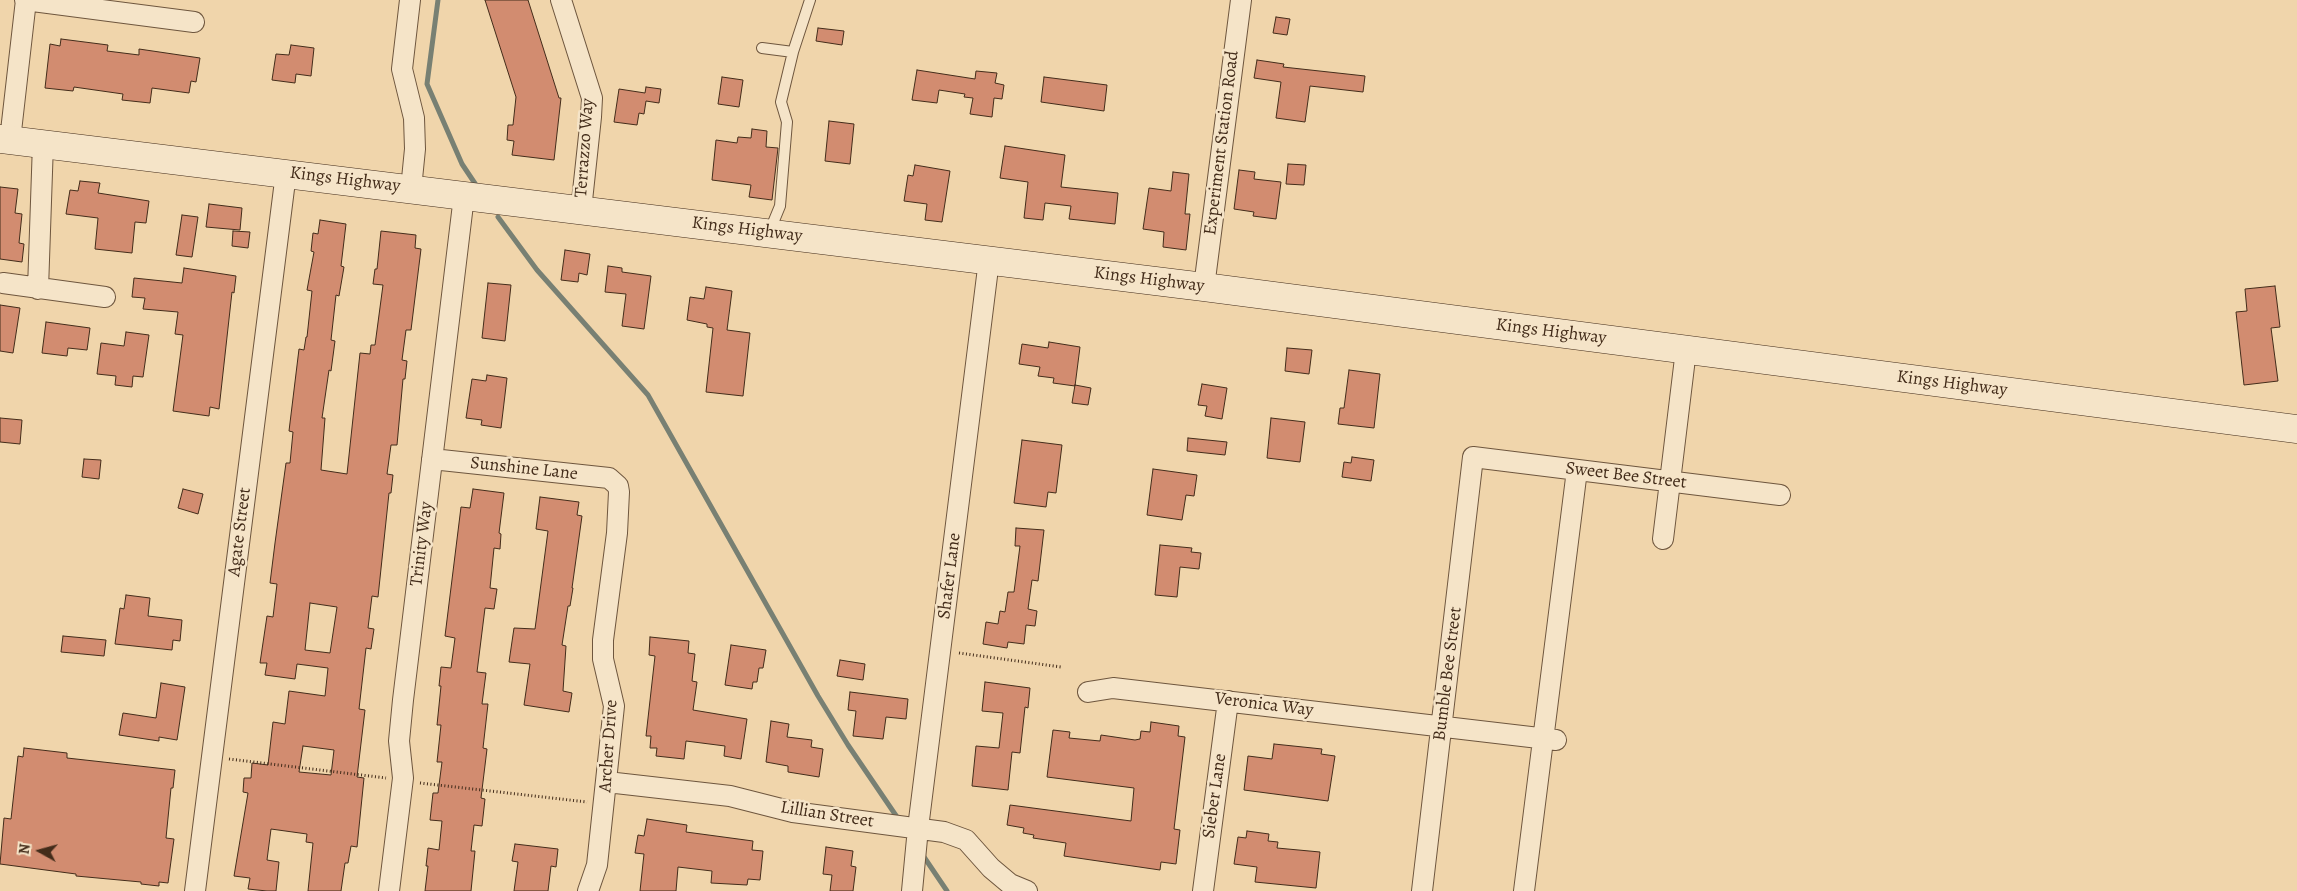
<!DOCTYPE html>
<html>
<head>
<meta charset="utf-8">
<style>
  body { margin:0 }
  #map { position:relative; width:2297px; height:891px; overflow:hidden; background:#f0d5ab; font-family:Alegreya,serif }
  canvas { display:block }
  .north { position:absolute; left:15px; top:826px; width:50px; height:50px; -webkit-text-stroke:4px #f5e4c8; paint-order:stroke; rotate:277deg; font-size:14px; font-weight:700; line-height:20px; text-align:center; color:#432c1a }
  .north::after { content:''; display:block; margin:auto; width:18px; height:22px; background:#432c1a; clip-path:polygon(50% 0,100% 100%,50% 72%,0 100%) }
</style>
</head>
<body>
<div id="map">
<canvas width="2297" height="891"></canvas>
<div class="north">N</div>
</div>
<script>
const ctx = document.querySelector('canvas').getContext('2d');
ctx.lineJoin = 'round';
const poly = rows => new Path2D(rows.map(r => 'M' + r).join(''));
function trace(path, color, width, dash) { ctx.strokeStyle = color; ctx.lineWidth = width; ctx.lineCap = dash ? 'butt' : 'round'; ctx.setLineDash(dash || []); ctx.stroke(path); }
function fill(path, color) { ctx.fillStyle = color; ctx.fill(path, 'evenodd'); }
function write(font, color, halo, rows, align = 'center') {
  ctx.font = font + ' Alegreya,serif'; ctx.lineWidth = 5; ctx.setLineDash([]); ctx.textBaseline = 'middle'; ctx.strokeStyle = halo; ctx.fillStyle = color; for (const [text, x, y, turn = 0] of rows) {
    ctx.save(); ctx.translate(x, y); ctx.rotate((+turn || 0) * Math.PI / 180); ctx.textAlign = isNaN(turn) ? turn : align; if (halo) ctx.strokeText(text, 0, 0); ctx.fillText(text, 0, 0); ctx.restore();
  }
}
const stream = poly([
  [438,0,427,84,462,164,478,188],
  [498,217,537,270,648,395,818,696,848,745,899,820],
  [922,854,947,891]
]);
const building = poly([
  [485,0,528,0,559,98,561,98,554,160,512,155,514,141,507,140,508,125,513,125,516,97,485,0],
  [1276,17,1290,19,1287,35,1273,33,1276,17],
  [818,28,844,31,842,45,816,41,818,28],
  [61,39,108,45,107,51,139,55,139,49,200,58,196,82,191,81,189,93,152,88,150,103,122,100,123,94,74,87,73,91,45,88,50,44,60,46,61,39],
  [291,45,314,48,311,76,296,74,295,83,272,80,276,54,289,55,291,45],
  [1257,60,1284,64,1283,67,1365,76,1363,92,1310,86,1305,122,1276,118,1281,82,1254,78,1257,60],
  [917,70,975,79,976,71,997,73,995,83,1004,85,1002,99,994,98,992,117,970,114,973,98,964,97,965,94,939,90,937,103,912,100,917,70],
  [722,77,743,80,739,107,718,104,722,77],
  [1044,77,1107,85,1104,111,1041,102,1044,77],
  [646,87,661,89,659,103,646,101,644,114,639,113,637,125,614,122,619,89,645,93,646,87],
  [829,121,854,124,850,164,825,161,829,121],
  [752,129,767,131,766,147,778,148,772,200,749,197,751,185,712,180,716,140,737,143,738,137,751,138,752,129],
  [1005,146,1065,155,1061,187,1118,193,1115,224,1069,219,1071,206,1045,203,1043,220,1024,218,1028,182,1000,178,1005,146],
  [1288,164,1306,165,1304,185,1286,184,1288,164],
  [915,165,950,171,942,222,925,220,927,204,904,201,908,175,913,176,915,165],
  [1239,170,1255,172,1254,179,1281,182,1276,219,1253,216,1254,212,1234,209,1239,170],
  [1173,172,1189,174,1185,214,1190,214,1186,250,1163,247,1164,232,1143,229,1149,188,1171,191,1173,172],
  [80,181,100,183,98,193,149,201,146,223,135,222,132,253,95,249,98,218,66,214,70,190,78,191,80,181],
  [0,187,18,189,15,213,22,214,19,243,24,244,22,262,0,259,0,187],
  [209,204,242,208,240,230,206,227,209,204],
  [182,215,198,217,192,257,176,255,182,215],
  [320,220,346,224,341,266,344,267,339,296,336,295,331,340,335,341,331,371,329,370,322,418,325,418,321,470,347,474,360,353,370,354,371,345,375,345,383,285,373,284,375,269,377,269,381,231,416,235,415,248,421,249,411,330,406,330,402,360,407,361,405,379,403,379,397,445,391,445,387,474,393,475,391,493,389,493,378,597,372,596,368,628,374,629,371,649,366,648,359,709,365,710,357,777,364,778,357,847,351,846,348,863,345,863,341,891,308,891,313,843,306,842,307,834,271,829,267,860,279,862,276,891,267,891,248,889,250,878,234,876,248,793,243,792,244,778,251,778,252,763,268,765,273,722,285,724,289,691,325,696,328,668,297,664,295,679,265,675,267,663,260,663,267,616,273,617,277,584,270,583,275,543,286,463,290,463,293,432,289,431,299,349,304,350,306,337,307,337,312,291,307,290,314,252,311,251,313,233,318,234,320,220],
  [310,603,337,607,330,653,305,650,310,603],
  [303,746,334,750,331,775,299,772,303,746],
  [233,231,250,232,248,248,232,246,233,231],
  [565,250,590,254,587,275,579,273,578,282,561,280,565,250],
  [608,266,622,268,622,272,651,276,644,329,622,326,626,294,605,292,608,266],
  [184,268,236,276,234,293,232,292,219,409,210,407,209,416,173,411,183,335,175,334,178,312,143,309,145,298,132,297,134,278,182,283,184,268],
  [488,283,511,285,505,341,482,338,488,283],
  [2275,286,2280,327,2271,328,2278,381,2244,385,2236,312,2247,311,2245,289,2275,286],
  [706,287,732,291,727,330,750,333,743,396,706,392,713,328,707,327,707,324,687,320,690,297,704,299,706,287],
  [0,305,20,308,13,353,0,351,0,305],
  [46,322,90,328,87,350,68,348,67,356,42,353,46,322],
  [126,332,149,335,143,377,133,376,132,387,115,385,116,376,97,374,101,343,124,346,126,332],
  [1049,342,1080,347,1075,386,1053,383,1054,378,1038,376,1040,367,1019,364,1022,344,1048,348,1049,342],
  [1287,348,1312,350,1309,374,1285,371,1287,348],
  [1349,370,1380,374,1374,428,1338,424,1340,408,1344,408,1349,370],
  [487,375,507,378,501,428,481,425,482,420,466,418,472,379,486,381,487,375],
  [1202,384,1227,388,1222,419,1205,416,1207,406,1198,405,1202,384],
  [1075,385,1091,388,1088,405,1072,403,1075,385],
  [0,418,22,420,20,444,0,442,0,418],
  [1271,418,1305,422,1300,462,1267,458,1271,418],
  [1188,438,1227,442,1225,455,1187,451,1188,438],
  [1022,440,1062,445,1056,493,1048,492,1046,507,1014,503,1022,440],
  [1352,457,1374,460,1371,481,1342,477,1344,462,1351,463,1352,457],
  [84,459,101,460,99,479,82,477,84,459],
  [1153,469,1197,475,1194,496,1186,495,1182,520,1147,515,1153,469],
  [183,489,203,494,198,514,178,508,183,489],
  [473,489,504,493,499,533,501,534,500,549,494,548,490,588,497,589,494,609,485,608,477,672,486,673,482,704,488,704,483,748,487,749,481,798,485,799,482,826,474,825,471,851,475,851,471,891,425,891,428,866,426,866,428,848,439,850,442,821,430,820,433,793,438,793,442,762,437,762,441,725,437,725,441,686,439,686,441,667,451,668,455,638,445,636,461,507,470,508,473,489],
  [540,497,579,502,577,515,582,516,572,588,573,588,570,606,568,606,562,645,566,646,563,691,572,693,569,712,524,705,530,664,509,662,514,628,535,629,548,531,536,529,540,497],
  [1016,528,1044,530,1038,581,1032,580,1028,609,1037,611,1035,626,1026,625,1024,644,1008,642,1007,648,983,644,986,622,998,624,1000,611,1005,612,1008,592,1014,592,1020,546,1015,546,1016,528],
  [1160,545,1192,548,1191,552,1201,553,1199,569,1180,567,1177,597,1155,595,1160,545],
  [126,595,150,598,148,616,182,620,180,641,173,640,172,650,115,644,120,608,124,609,126,595],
  [63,636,106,640,104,656,61,652,63,636],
  [650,637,689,641,688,653,695,654,692,681,697,682,693,710,747,719,741,759,724,756,725,746,686,741,684,759,656,756,657,748,650,748,651,736,646,736,655,656,649,655,650,637],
  [731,645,766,650,763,668,759,668,757,682,753,682,752,689,725,685,731,645],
  [840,660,865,664,863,680,837,676,840,660],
  [985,682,1030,688,1028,708,1025,707,1020,753,1012,752,1008,790,972,786,976,746,999,748,1003,713,982,711,985,682],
  [161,683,185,687,177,740,159,737,159,741,119,735,123,713,156,718,161,683],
  [850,692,908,699,906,719,886,717,883,739,853,736,856,711,848,710,850,692],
  [771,721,789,724,787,737,812,740,811,747,823,749,819,777,788,772,788,766,766,762,771,721],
  [1151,722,1179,726,1178,736,1185,737,1174,829,1180,830,1176,864,1161,862,1160,870,1064,856,1066,843,1033,838,1034,835,1023,833,1024,828,1007,825,1010,805,1131,821,1134,788,1047,777,1053,730,1070,732,1069,738,1100,741,1101,735,1135,740,1140,739,1141,731,1150,732,1151,722],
  [1274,744,1322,749,1321,754,1335,756,1328,801,1244,790,1248,756,1272,759,1274,744],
  [24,748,67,753,67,758,175,770,173,788,171,788,166,838,174,839,168,883,159,882,159,886,141,884,141,882,76,876,76,874,0,864,4,818,11,819,18,756,23,757,24,748],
  [647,819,687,825,686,832,753,841,752,850,763,851,760,880,748,879,747,885,711,883,712,871,678,867,676,891,640,891,644,854,635,853,638,835,644,836,647,819],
  [1247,831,1269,834,1268,841,1278,842,1277,848,1320,852,1316,888,1255,882,1257,867,1234,864,1238,837,1246,838,1247,831],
  [515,844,558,849,556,867,551,866,548,891,514,891,518,862,512,861,515,844],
  [826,847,853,851,851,866,856,867,853,891,830,891,832,875,823,874,826,847]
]);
const path = poly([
  [959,653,1061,667],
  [229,759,386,778],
  [420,783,587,802]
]);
const lane = poly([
  [762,48,793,52],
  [767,230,773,223,780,206,787,122,781,102,793,52,810,0]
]);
const street = poly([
  [25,0,194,22],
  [410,0,402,69,414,118,415,149,411,189],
  [561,0,592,98,591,117,581,210],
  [10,140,26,0],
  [3,283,105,297],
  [1204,287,1241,0],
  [38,289,43,143],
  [432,459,609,478,618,486,619,492,617,533,603,640,603,659,614,706,597,865,588,891],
  [1663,539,1686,350],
  [1088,692,1113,688,1556,740],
  [607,782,730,796,793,812,944,832,966,840,991,868,1010,884,1027,891],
  [195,891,286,173],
  [389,891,403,778,399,741,403,700,464,196],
  [912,891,918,828,989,260],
  [1203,891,1228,701],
  [1422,891,1473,457,1780,495],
  [1524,891,1577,470]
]);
const secondary = poly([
  [0,139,1204,287,2297,429]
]);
const streetNames = [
  ["Experiment Station Road",1222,143,-83],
  ["Terrazzo Way",585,148,-86],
  ["Kings Highway",345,180,7],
  ["Kings Highway",747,230,7],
  ["Kings Highway",1149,280,7],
  ["Kings Highway",1551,332,7],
  ["Kings Highway",1952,384,7],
  ["Sunshine Lane",524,469,6],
  ["Sweet Bee Street",1626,476,7],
  ["Agate Street",240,532,-83],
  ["Trinity Way",422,544,-83],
  ["Shafer Lane",950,576,-83],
  ["Bumble Bee Street",1448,674,-83],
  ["Veronica Way",1264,705,7],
  ["Archer Drive",609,746,-86],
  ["Sieber Lane",1215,796,-82],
  ["Lillian Street",827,815,9]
];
trace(stream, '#788073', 5);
fill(building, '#d28c70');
trace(building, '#432c1a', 1);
trace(lane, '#6e563e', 12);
trace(street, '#6e563e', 22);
trace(secondary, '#432c1a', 29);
trace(path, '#432c1a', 3, [1, 2.5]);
trace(lane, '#f5e4c8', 10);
trace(street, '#f5e4c8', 20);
trace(secondary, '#f5e4c8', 28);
write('18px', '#432c1a', '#f5e4c8', streetNames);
</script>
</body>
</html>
